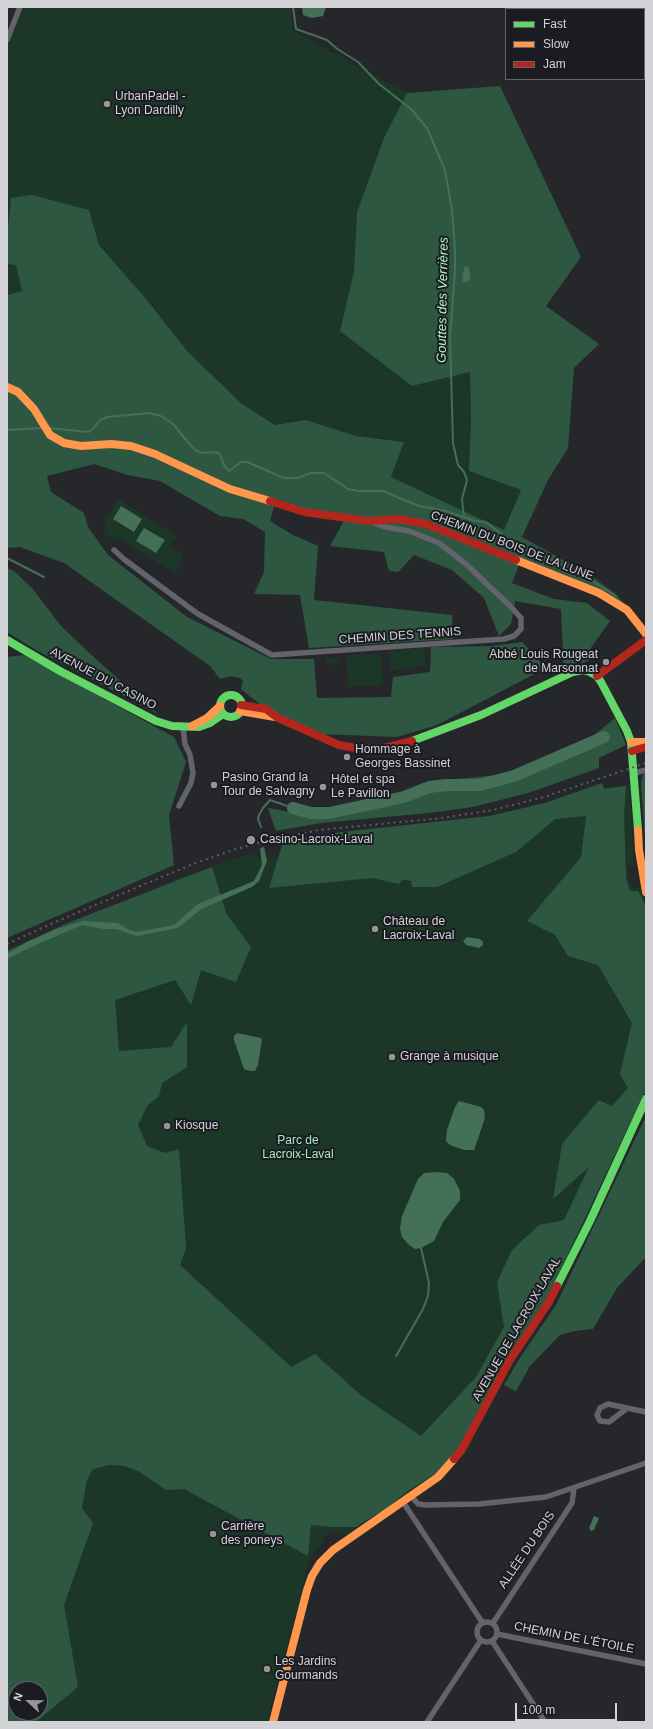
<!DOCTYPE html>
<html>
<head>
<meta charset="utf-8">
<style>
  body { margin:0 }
  #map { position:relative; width:653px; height:1729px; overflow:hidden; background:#26272b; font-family:Arial,sans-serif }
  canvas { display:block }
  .frame { position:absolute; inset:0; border:8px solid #d2d2d7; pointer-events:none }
  .legend { position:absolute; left:505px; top:8px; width:140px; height:72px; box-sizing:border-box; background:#1b1c22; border:1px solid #64656a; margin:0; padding:5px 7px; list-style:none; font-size:12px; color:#d2d2d7 }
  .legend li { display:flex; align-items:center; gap:8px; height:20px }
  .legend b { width:20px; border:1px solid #64656a }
  .north { position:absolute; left:8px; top:1681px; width:40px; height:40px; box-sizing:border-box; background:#1b1c22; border:1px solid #64656a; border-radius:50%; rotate:292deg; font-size:11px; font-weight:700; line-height:16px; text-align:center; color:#d2d2d7 }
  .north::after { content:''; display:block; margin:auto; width:14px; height:18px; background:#96969b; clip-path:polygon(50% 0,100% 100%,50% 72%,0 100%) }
  .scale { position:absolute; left:515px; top:1703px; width:102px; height:18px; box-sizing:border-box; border:2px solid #d2d2d7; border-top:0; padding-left:5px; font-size:12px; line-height:14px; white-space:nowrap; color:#d2d2d7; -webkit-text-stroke:3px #1b1c22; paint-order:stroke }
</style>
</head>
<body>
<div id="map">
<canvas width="653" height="1729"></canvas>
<div class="frame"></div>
<ul class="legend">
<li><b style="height:5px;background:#63d668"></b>Fast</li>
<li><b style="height:5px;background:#ff974d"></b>Slow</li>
<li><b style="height:5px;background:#b3261e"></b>Jam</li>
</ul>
<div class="north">N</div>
<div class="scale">100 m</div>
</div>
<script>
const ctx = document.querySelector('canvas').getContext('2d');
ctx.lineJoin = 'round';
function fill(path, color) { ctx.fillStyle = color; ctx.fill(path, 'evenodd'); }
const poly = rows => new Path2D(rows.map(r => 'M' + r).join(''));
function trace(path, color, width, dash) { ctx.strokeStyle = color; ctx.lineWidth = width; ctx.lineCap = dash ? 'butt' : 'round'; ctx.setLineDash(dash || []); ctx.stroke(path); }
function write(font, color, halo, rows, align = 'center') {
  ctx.font = font + ' Arial,sans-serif'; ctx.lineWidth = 4; ctx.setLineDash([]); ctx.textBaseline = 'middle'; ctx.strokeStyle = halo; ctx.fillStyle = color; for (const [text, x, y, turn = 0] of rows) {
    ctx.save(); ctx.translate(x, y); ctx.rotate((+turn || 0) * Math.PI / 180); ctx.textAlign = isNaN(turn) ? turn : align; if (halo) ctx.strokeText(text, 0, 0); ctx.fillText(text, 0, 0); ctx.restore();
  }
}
const green = poly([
  [20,7,291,7,292,30,407,93,384,138,357,212,354,271,340,331,412,386,470,372,471,421,469,471,521,489,504,530,391,477,404,442,356,436,306,420,275,425,242,404,187,351,147,300,99,245,89,210,7,237,7,40],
  [7,264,16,265,22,291,7,295],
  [118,499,177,536,170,547,184,555,175,573,118,538,116,540,109,537,103,533,106,527,104,524],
  [424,648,426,666,391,670,389,651],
  [381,653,383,685,348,687,346,655],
  [339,657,340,664,327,665,326,658],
  [629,785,634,866,628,867,628,878,631,888,640,888,646,903,646,1092,574,1245,540,1309,437,1471,347,1534,332,1531,328,1532,323,1539,323,1543,311,1556,267,1722,7,1722,7,950,56,929,84,921,181,877,254,852,261,860,552,812,605,787],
  [16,1689,40,1689,40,1713,16,1713]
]);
const forest = poly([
  [500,86,581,257,546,306,599,344,574,368,568,448,548,480,522,537,587,573,616,594,625,605,521,560,512,583,554,599,587,603,610,621,590,649,596,657,564,672,561,609,515,601,511,624,499,636,484,598,452,570,414,555,398,572,389,571,384,552,330,546,347,515,306,510,276,499,270,521,293,535,318,546,314,600,452,615,453,639,309,648,300,595,254,594,264,572,265,532,243,519,220,516,160,481,128,475,94,464,47,476,51,492,84,513,88,527,108,555,187,617,271,659,314,659,317,698,391,697,393,677,430,672,431,647,493,646,522,642,546,668,437,725,397,737,319,734,261,705,241,689,243,681,240,678,230,676,220,679,210,666,64,563,20,547,7,548,7,295,22,291,16,265,7,264,7,237,11,198,32,195,89,210,99,245,147,300,187,351,242,404,275,425,306,420,356,436,404,442,391,477,504,530,521,490,469,471,471,421,470,372,412,386,340,331,354,271,357,212,384,138,407,93],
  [7,568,14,571,32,588,61,626,99,662,158,714,36,650,7,632],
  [24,655,174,737,186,762,169,815,174,865,7,938,7,657],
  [615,718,626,745,599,758,599,768,528,793,473,807,429,813,321,823,276,831,268,808,322,818,409,798,448,780,517,773,586,742],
  [646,773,646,854,641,783,643,774],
  [602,783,604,789,626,786,624,815,626,878,630,891,638,891,646,907,646,1089,540,1313,458,1452,441,1470,408,1491,388,1507,356,1527,333,1527,311,1525,308,1556,184,1489,166,1490,140,1472,125,1466,109,1465,93,1469,87,1480,82,1508,93,1523,64,1605,78,1687,36,1722,7,1722,7,951,70,922,212,867,226,913,251,947,236,982,201,970,191,1005,175,980,115,1000,119,1051,171,1047,187,1022,187,1067,162,1083,159,1096,147,1106,138,1125,147,1146,165,1153,179,1149,186,1248,180,1265,291,1367,315,1354,362,1396,421,1436,476,1377,504,1327,497,1282,512,1250,539,1225,564,1220,589,1167,553,1199,562,1144,599,1100,612,1106,628,1088,620,1074,632,1023,598,965,568,956,555,935,527,921,581,857,586,816,555,819,516,852,437,887,412,887,411,881,407,880,402,880,399,884,372,878,269,888,283,842,341,832,489,816,545,803],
  [16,1689,40,1689,40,1713,16,1713],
  [646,1116,646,1257,617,1288,593,1329,575,1331,560,1335,530,1366,516,1391,504,1385,521,1356,556,1305]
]);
const water = poly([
  [302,7,326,7,323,16,312,18,303,15],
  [465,266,469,268,470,277,469,281,466,282,462,281,463,272],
  [121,506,142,519,134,532,113,519],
  [144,528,165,540,156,553,136,541],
  [264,847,267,861,259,881,252,887,201,909,178,928,137,936,116,929,104,929,82,925,31,947,7,959,7,954,27,942,56,929,84,921,118,923,129,930,136,932,174,925,198,904,254,881,262,865,260,848],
  [467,937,480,939,483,942,483,945,479,948,466,945,463,941],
  [237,1033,261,1038,262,1040,258,1065,255,1071,250,1071,244,1069,234,1040,234,1036],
  [459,1101,481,1107,484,1110,485,1118,474,1150,464,1150,450,1145,446,1141,447,1130,455,1107],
  [435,1172,447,1173,454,1179,460,1191,460,1200,443,1222,434,1241,421,1248,415,1249,408,1244,402,1237,400,1229,402,1216,418,1179,424,1173],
  [594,1516,599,1518,594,1530,591,1531,589,1528]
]);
const stream = poly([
  [293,7,296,29,327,40,336,48,358,62,379,84,411,109,427,128,445,170,452,210,455,250,455,270,450,336,453,443,458,465,464,472,467,480,462,499,464,518],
  [48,428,88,432,92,430,100,420,107,417,149,413,161,416,173,424,192,447,197,451,203,453,217,452,220,455,225,467,229,471,241,462,247,462,284,478,298,478,311,473,324,473,348,489,358,491,383,491,419,506,446,511,475,521,486,522,510,541,578,572,616,596],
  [7,430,42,428],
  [7,558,44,577],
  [261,827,258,819,259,815,263,808,270,800,293,808],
  [396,1356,423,1309,428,1296,429,1283,421,1248]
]);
const river = poly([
  [293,808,311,813,329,813,404,797,429,787,447,785,480,785,514,776,604,737]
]);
const street = poly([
  [547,7,548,9],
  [7,40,20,7],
  [644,61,646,61],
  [114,550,125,560,198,614,272,655,504,639,514,636,521,629,521,618,513,609,466,564,439,543,409,531,385,527,372,522],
  [634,773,646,770],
  [179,806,191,783,193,773,190,755,185,744,183,727],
  [626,1409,609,1422,600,1421,597,1415,600,1408,608,1404,646,1412],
  [411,1496,418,1504,425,1505,479,1504,546,1497,646,1463],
  [403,1502,482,1622],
  '477 1632a10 10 0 1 1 20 0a10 10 0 1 1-20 0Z',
  [493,1623,572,1503,574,1488],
  [497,1634,646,1664],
  [492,1641,545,1722],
  [427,1722,481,1640]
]);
const fast = poly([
  [7,640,60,671,156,721,172,726,199,727,210,723,223,714],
  '220 706a11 11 0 1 1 22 0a11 11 0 1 1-22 0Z',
  [412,741,481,715,573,672,583,670,590,672,597,676,601,682,627,731,631,742,638,830],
  [557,1286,590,1221,646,1099]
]);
const slow = poly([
  [7,387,18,392,34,409,50,435,64,443,81,446,111,444,131,446,155,454,230,489,270,501],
  [516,560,599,593,627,610,646,634],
  [240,711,275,717],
  [192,726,207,718,220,706],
  [631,742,646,742],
  [638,830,639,850,646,892],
  [273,1722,307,1590,312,1576,320,1563,333,1550,438,1477,454,1459]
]);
const jam = poly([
  [270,501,304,512,369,521,398,519,426,524,516,560],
  [597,676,646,640],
  [241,705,266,709,278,718,339,745,356,748,384,748,412,741],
  [632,751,646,747],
  [454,1459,461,1451,510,1360,549,1302,557,1286]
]);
const rail = poly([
  [7,944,53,923,145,884,193,864,236,849,269,840,319,830,442,818,493,810,544,797,646,763]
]);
const markers = [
  [107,104,4,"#96969b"],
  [606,662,4,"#96969b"],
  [347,757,4,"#96969b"],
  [214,785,4,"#96969b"],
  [323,787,4,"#96969b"],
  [251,840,5,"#96969b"],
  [375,929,4,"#96969b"],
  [392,1057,4,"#96969b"],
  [167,1126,4,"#96969b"],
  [213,1534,4,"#96969b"],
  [267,1669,4,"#96969b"]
];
const poiNames = [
  ["UrbanPadel -",115,97],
  ["Lyon Dardilly",115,111],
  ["Abbé Louis Rougeat",598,655,"right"],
  ["de Marsonnat",598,669,"right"],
  ["Hommage à",355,750],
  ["Georges Bassinet",355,764],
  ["Pasino Grand la",222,778],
  ["Tour de Salvagny",222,792],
  ["Hôtel et spa",331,780],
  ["Le Pavillon",331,794],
  ["Casino-Lacroix-Laval",260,840],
  ["Château de",383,922],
  ["Lacroix-Laval",383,936],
  ["Grange à musique",400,1057],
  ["Kiosque",175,1126],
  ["Carrière",221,1527],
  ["des poneys",221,1541],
  ["Les Jardins",275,1662],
  ["Gourmands",275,1676]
];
const streetNames = [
  ["CHEMIN DU BOIS DE LA LUNE",512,546,21],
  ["CHEMIN DES TENNIS",400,636,-4],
  ["AVENUE DU CASINO",103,679,28],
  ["AVENUE DE LACROIX-LAVAL",517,1329,-60],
  ["ALLÉE DU BOIS",527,1550,-56],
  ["CHEMIN DE L'ÉTOILE",574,1638,11]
];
const parkNames = [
  ["Parc de",298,1141],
  ["Lacroix-Laval",298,1155]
];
const waterNames = [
  ["Gouttes des Verrières",443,300,-89]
];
fill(green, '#1c3728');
fill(forest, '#2e5741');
fill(water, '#457058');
trace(stream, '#457058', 2);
trace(river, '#457058', 12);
trace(street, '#63646b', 5.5);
trace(fast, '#63d668', 8);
trace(slow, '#ff974d', 8);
trace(jam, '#b3261e', 8);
trace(rail, '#5c5d61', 2, [2, 4]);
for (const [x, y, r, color] of markers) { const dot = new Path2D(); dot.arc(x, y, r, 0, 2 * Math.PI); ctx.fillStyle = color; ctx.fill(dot); trace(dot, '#1b1c22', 1.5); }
write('12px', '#d2d2d7', '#1b1c22', poiNames, 'left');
write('12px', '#d2d2d7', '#1b1c22', streetNames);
write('12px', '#a0ecbf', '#1b1c22', parkNames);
write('italic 13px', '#acf9cb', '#1b1c22', waterNames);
</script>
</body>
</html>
